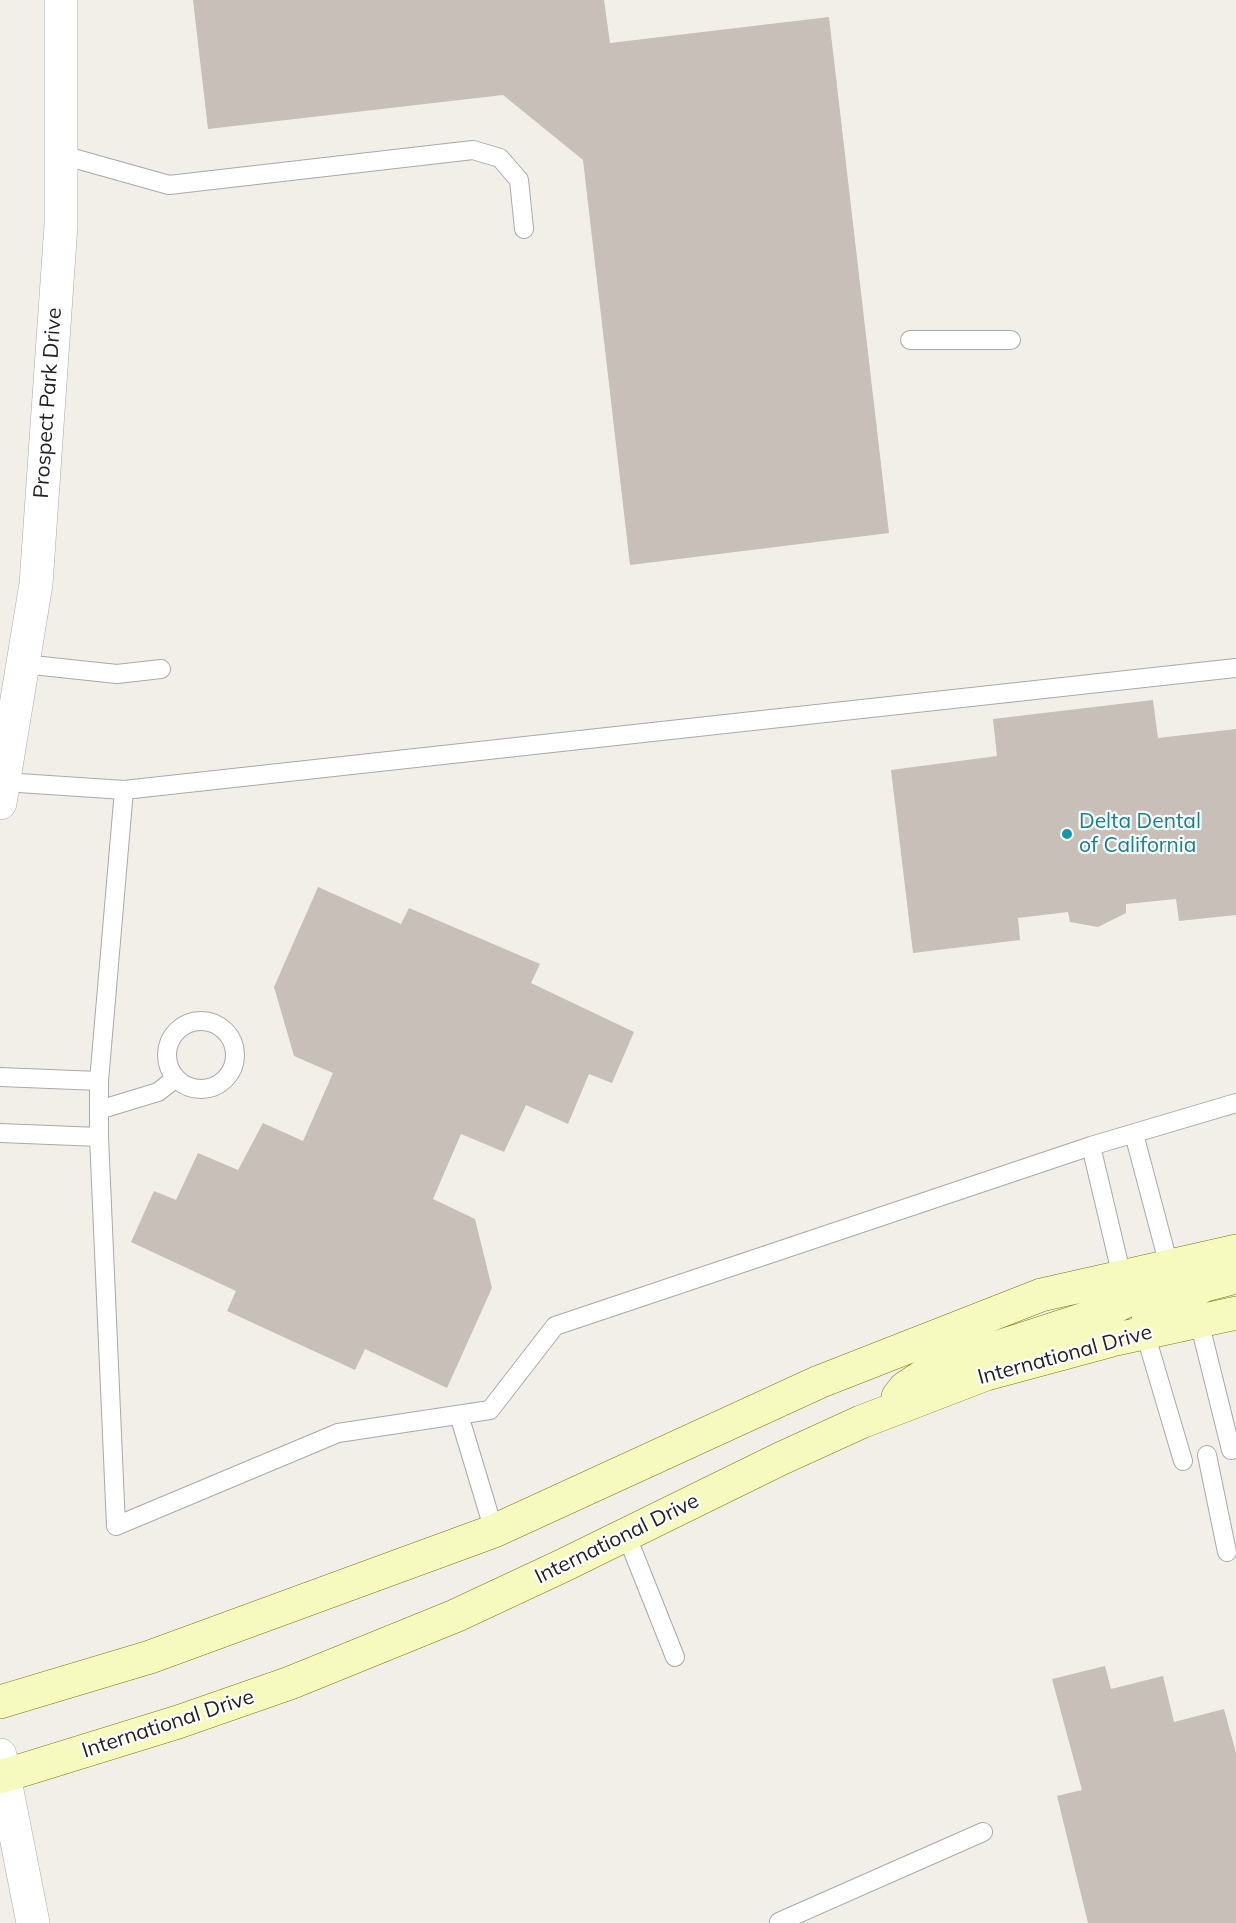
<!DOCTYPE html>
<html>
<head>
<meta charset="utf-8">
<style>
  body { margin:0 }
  canvas { display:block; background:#f2efe9 }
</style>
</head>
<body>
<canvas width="1236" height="1923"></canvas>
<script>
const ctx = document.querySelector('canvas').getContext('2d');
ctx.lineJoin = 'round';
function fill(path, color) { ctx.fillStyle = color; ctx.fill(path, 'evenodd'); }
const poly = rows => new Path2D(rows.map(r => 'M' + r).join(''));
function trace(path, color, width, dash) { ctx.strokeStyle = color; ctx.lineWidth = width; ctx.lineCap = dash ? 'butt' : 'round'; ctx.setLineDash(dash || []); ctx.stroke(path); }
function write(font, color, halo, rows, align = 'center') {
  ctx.font = font + ' Mulish,sans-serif'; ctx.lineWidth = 4.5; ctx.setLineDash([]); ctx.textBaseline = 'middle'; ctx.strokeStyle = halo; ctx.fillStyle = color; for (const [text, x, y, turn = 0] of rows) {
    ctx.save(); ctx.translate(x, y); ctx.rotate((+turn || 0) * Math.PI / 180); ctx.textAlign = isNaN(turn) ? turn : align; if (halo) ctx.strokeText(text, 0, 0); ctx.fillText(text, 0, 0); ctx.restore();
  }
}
const building = poly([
  [193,0,604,0,610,43,829,17,889,533,630,565,583,160,503,95,208,129],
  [1153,700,1158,738,1236,729,1236,915,1179,921,1176,899,1126,904,1126,913,1098,927,1070,922,1068,912,1018,918,1020,940,913,953,891,770,997,756,993,719],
  [318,887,401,924,409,908,540,964,531,983,634,1032,612,1083,589,1074,568,1124,526,1105,504,1152,461,1134,433,1199,475,1219,492,1288,447,1388,365,1349,355,1370,227,1311,236,1291,131,1242,154,1191,176,1200,198,1153,238,1170,263,1123,303,1141,333,1073,294,1056,274,987],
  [1105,1666,1111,1689,1163,1676,1174,1722,1224,1709,1236,1753,1236,1923,1088,1923,1057,1796,1082,1790,1052,1679]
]);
const service = poly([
  [62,155,169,185,473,150,500,158,519,180,524,229],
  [910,340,1011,340],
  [23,664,117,674,161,669],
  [4,782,124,790,1236,668],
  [124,790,99,1081,99,1137,116,1526,338,1433,490,1410,555,1326,1091,1146,1236,1103],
  '167 1055a34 34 0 1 1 68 0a34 34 0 1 1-68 0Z',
  [0,1077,99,1081],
  [99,1110,158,1092,176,1078],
  [0,1133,99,1137],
  [1134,1134,1169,1266],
  [1091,1146,1122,1277],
  [1199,1321,1231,1450],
  [1145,1333,1183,1461],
  [459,1415,494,1531],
  [1207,1455,1227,1552],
  [626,1534,675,1657],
  [779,1922,983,1832]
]);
const tertiary = poly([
  [0,803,36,584,61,225,61,0],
  [0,1755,33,1923]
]);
const secondary = poly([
  [1145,1333,1149,1317,1173,1300,1205,1285,1236,1277],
  [898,1397,905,1388,937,1367,1100,1314,1130,1299,1164,1271],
  [0,1702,150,1657,494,1531,819,1382,1041,1295,1236,1251],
  [0,1777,178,1722,290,1683,455,1616,562,1566,780,1459,861,1422,986,1374,1112,1340,1236,1313]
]);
const markers = [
  [1067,834,6,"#0f9aa8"]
];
const streetNames = [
  ["Prospect Park Drive",48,403,-86],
  ["International Drive",1065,1355,-15],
  ["International Drive",617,1539,-26],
  ["International Drive",168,1724,-18]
];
const cultureNames = [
  ["Delta Dental",1079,822],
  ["of California",1079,846]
];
fill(building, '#c7bfb8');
trace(service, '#a9a9a9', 20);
trace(tertiary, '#a9a9a9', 34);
trace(secondary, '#707d05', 34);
trace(service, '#fff', 18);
trace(tertiary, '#fff', 33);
trace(secondary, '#f7fabf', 33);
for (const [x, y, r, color] of markers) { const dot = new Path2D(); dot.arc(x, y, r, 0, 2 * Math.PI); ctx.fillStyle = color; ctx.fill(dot); trace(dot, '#fff', 2); }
write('21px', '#222', '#fff', streetNames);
write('21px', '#0d838f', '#fff', cultureNames, 'left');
</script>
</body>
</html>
